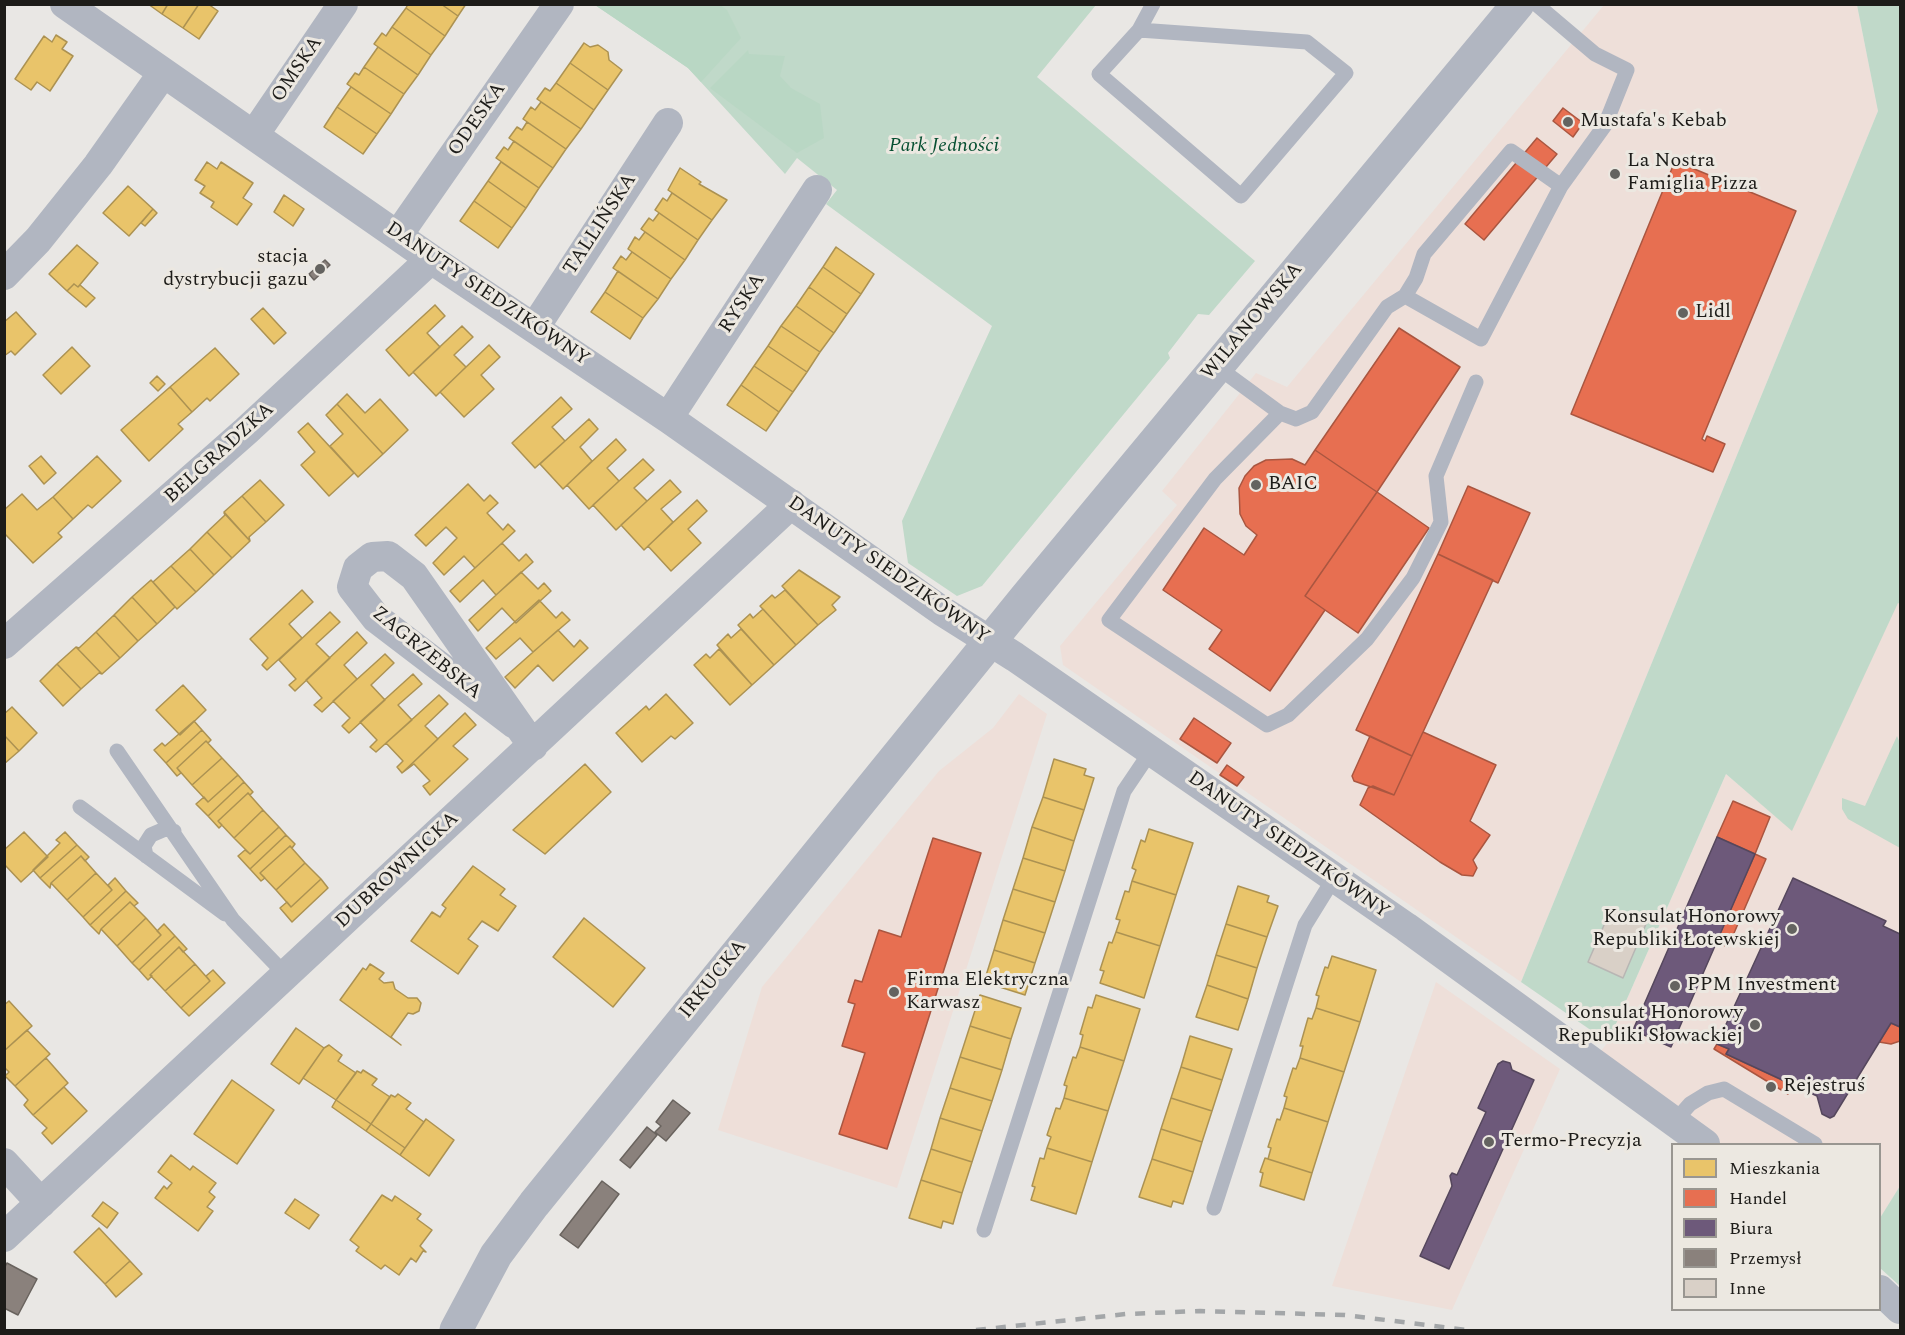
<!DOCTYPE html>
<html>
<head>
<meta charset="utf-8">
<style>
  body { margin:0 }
  #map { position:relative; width:1905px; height:1335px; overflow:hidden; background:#e9e7e4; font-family:Spectral,serif }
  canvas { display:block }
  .frame { position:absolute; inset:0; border:6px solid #1d1c19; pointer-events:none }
  .legend { position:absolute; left:1671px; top:1143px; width:210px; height:168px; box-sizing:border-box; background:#ece8e1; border:2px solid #999691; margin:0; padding:8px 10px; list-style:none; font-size:18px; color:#1d1c19 }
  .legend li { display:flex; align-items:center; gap:12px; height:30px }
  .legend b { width:30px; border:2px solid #999691 }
</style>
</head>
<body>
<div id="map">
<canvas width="1905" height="1335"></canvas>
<div class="frame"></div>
<ul class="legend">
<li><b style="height:16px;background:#e9c46a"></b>Mieszkania</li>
<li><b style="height:16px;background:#e76f51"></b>Handel</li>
<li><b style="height:16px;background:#6d597a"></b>Biura</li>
<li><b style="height:16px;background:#8a817c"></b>Przemysł</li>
<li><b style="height:16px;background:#d9d0c7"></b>Inne</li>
</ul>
</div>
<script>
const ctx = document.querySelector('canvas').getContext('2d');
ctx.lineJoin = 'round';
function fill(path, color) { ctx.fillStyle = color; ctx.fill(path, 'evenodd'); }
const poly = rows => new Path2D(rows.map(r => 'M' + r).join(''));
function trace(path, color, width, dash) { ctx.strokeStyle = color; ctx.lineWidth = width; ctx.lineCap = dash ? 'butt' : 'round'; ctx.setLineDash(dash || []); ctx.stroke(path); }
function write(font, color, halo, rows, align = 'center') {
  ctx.font = font + ' Spectral,serif'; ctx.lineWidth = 6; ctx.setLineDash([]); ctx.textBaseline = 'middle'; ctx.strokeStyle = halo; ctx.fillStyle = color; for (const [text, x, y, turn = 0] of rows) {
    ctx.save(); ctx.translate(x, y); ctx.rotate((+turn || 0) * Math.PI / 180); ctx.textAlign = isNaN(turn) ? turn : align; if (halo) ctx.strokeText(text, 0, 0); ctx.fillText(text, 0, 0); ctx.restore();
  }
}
const commercial = poly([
  [1604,5,1857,5,1878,111,1521,982,1063,665,1060,646,1177,505,1162,491,1256,373,1287,387],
  [1900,597,1900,1186,1880,1218,1880,1144,1722,1144,1601,1051,1608,1042,1726,774,1792,830],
  [1019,694,1047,714,897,1188,718,1130,762,987,939,771,993,728],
  [1436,982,1560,1069,1452,1310,1332,1286]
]);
const green = poly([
  [595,5,1096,5,1037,77,1255,261,1209,315,1198,314,1168,353,1170,358,982,586,957,596,908,563,902,521,992,326,826,204,837,190,797,158,785,174,688,68],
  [1857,5,1900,5,1900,604,1898,603,1792,831,1726,774,1608,1042,1521,982,1878,111],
  [1897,736,1900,743,1900,848,1848,819,1842,809,1842,798,1865,806],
  [1900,1186,1900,1286,1880,1268,1880,1218]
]);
const forest = poly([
  [595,5,720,5,727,10,741,38,701,82,688,68],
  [748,50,749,54,785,56,780,76,791,88,820,104,824,138,797,153,710,88]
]);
const homes = poly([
  [148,4,168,4,162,14,148,4],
  [168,4,199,4,183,28,162,14,168,4],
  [199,4,208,4,218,11,199,39,183,28,199,4],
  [408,4,441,4,458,16,445,36,406,8,408,4],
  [441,4,466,4,458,16,441,4],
  [406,8,445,36,431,55,392,27,406,8],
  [392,27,431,55,418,75,374,44,382,33,386,36,392,27],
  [56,35,67,42,62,49,73,56,50,91,37,82,31,90,15,79,44,36,52,42,56,35],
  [584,43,590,47,598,45,608,52,609,60,622,70,608,90,570,63,584,43],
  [378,47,418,75,404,94,364,67,378,47],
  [570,63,608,90,594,110,556,83,570,63],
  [364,67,404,94,391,114,347,84,355,73,359,75,364,67],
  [556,83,594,110,581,129,537,99,545,88,550,91,556,83],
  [351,87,391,114,377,134,337,107,351,87],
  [541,102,581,129,566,149,523,119,531,107,535,110,541,102],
  [337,107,377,134,363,154,324,127,337,107],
  [527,122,566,149,553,168,509,138,517,127,522,130,527,122],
  [514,141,553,168,539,188,496,158,504,147,508,150,514,141],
  [207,162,217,169,221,162,253,183,243,198,252,204,237,225,211,207,214,202,200,193,205,186,195,180,207,162],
  [501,162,539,188,526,208,488,181,501,162],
  [680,168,701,182,699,184,727,200,712,220,668,190,680,168],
  [488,181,526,208,512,228,474,201,488,181],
  [128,186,153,209,129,236,103,213,128,186],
  [672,193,712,220,698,240,655,210,663,198,667,201,672,193],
  [284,195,304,209,293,226,274,212,284,195],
  [474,201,512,228,498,248,460,221,474,201],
  [153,209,157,213,145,226,141,223,153,209],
  [659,213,698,240,685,260,641,229,649,218,653,221,659,213],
  [645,232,685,260,671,279,628,249,635,237,639,240,645,232],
  [77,245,98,263,78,287,74,284,67,291,49,274,77,245],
  [836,247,874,274,861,294,823,267,836,247],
  [632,252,671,279,658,299,613,268,621,256,626,260,632,252],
  [823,267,861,294,847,314,809,287,823,267],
  [618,271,658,299,643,318,605,292,618,271],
  [74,284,78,287,80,285,95,298,86,307,67,291,74,284],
  [809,287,847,314,834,333,796,306,809,287],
  [605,292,643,318,630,339,591,312,605,292],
  [435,305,445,316,427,333,440,347,409,376,386,350,435,305],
  [796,306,834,333,820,352,781,326,796,306],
  [263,308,286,333,274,344,251,319,263,308],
  [16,312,36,334,15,355,11,351,4,356,4,322,16,312],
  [462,326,473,337,454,355,466,367,436,396,413,372,462,326],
  [781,326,820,352,807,372,768,346,781,326],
  [489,345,500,357,481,375,494,389,464,417,440,392,489,345],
  [768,346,807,372,793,392,754,366,768,346],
  [72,347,90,366,61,394,43,375,72,347],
  [215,348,239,374,210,401,207,398,192,412,170,387,215,348],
  [754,366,793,392,779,412,741,385,754,366],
  [157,376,165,384,158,391,150,383,157,376],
  [741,385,779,412,766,431,727,405,741,385],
  [170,387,192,412,178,424,183,429,149,461,121,430,170,387],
  [347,394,365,413,380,399,408,430,383,454,337,404,347,394],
  [561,397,572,409,552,427,565,441,535,468,512,443,561,397],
  [337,404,383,454,358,477,330,446,343,434,326,415,337,404],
  [589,419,598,429,580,447,592,461,563,489,540,464,589,419],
  [308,423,354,473,329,496,301,465,315,452,298,432,308,423],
  [616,439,626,450,607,468,619,481,589,509,567,485,616,439],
  [41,456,56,473,44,484,29,466,41,456],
  [97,456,121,481,92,508,88,505,73,519,53,497,97,456],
  [643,459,654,470,634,488,647,501,616,530,593,505,643,459],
  [260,480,284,505,266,522,242,496,260,480],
  [670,480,681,492,661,509,673,522,644,550,621,525,670,480],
  [468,484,484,501,490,495,498,503,487,513,503,530,508,524,515,531,475,568,464,556,444,575,433,563,457,538,446,527,426,546,415,535,468,484],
  [22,494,37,510,53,497,73,519,58,533,62,537,33,563,4,533,4,510,22,494],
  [242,496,266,522,249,537,250,541,224,512,242,496],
  [697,500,707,511,688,529,701,543,671,571,648,546,697,500],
  [224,513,250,541,232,558,207,532,225,515,224,513],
  [207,532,232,558,214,575,190,549,207,532],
  [502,543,519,561,526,554,533,562,496,595,483,580,460,602,450,591,502,543],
  [190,549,214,575,196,592,171,566,190,549],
  [171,566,196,592,177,609,153,582,171,566],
  [799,570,840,597,832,605,836,610,818,625,782,586,799,570],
  [521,572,538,589,544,583,551,591,516,623,502,608,478,631,469,620,521,572],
  [151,580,175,607,157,624,132,597,151,580],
  [302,590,313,602,289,624,302,638,267,670,262,665,268,658,250,639,302,590],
  [785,590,818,625,796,645,760,606,772,595,775,598,785,590],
  [132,597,157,624,138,641,114,615,132,597],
  [539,600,556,618,562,612,570,620,533,652,520,638,496,659,486,648,539,600],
  [763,609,796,645,774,665,738,625,750,614,753,618,763,609],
  [330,612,340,622,316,644,330,658,295,691,289,685,296,679,279,660,330,612],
  [114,615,138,641,120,658,96,632,114,615],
  [741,629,774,665,752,685,717,645,728,634,731,638,741,629],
  [558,630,574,647,580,640,588,648,553,681,538,665,515,688,505,677,558,630],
  [96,632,120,658,102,674,76,647,79,648,96,632],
  [357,632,367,643,344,665,357,679,322,712,314,705,322,698,306,680,357,632],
  [76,647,102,674,99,673,81,689,57,664,76,647],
  [719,649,752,685,730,705,694,665,706,654,710,658,719,649],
  [385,654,394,663,371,685,385,700,349,733,342,726,350,718,333,701,385,654],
  [57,664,81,689,63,706,40,681,57,664],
  [413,674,422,684,398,705,412,720,376,752,370,747,377,740,360,722,413,674],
  [183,685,206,710,180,735,156,710,183,685],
  [666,694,693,723,675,739,671,736,642,762,616,733,646,706,649,710,666,694],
  [439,695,448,704,425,726,438,739,402,773,397,767,403,761,386,743,439,695],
  [12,707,37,733,19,751,4,735,4,714,12,707],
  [465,713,476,725,453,746,468,759,430,795,423,786,430,781,414,764,402,773,465,713],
  [194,721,202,730,166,763,154,750,162,743,165,746,194,721],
  [202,730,211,740,208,743,206,741,177,768,181,773,177,776,166,763,202,730],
  [4,735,19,751,4,764,4,735],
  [206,741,222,758,192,785,177,768,206,741],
  [222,758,238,775,208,802,192,785,222,758],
  [1054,759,1086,769,1084,775,1094,778,1084,810,1043,797,1054,759],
  [585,764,611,792,545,854,513,830,585,764],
  [238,775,244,782,208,816,196,804,204,797,208,802,238,775],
  [244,782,253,792,250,795,248,793,218,821,222,825,219,828,208,816,244,782],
  [248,793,263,810,234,838,218,821,248,793],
  [1043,797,1084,810,1074,841,1032,827,1043,797],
  [263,810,279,827,250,854,234,838,263,810],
  [279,827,286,835,250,869,238,856,245,850,250,854,279,827],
  [1032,827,1074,841,1065,871,1023,858,1032,827],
  [1149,829,1193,843,1176,895,1132,881,1136,870,1132,868,1141,840,1145,842,1149,829],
  [24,832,48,857,21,882,4,864,4,850,24,832],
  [65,832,77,845,40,878,33,870,60,843,56,840,65,832],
  [286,835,295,844,292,848,290,846,260,873,265,878,261,881,250,869,286,835],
  [77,845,89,857,85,861,81,856,51,883,50,888,40,878,77,845],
  [290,846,305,863,276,890,260,873,290,846],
  [81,856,96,873,67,900,51,883,81,856],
  [1023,858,1065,871,1055,902,1013,889,1023,858],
  [305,863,321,879,291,907,276,890,305,863],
  [473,866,505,889,500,895,516,906,498,931,482,921,468,939,478,946,458,974,411,941,432,912,440,917,446,908,442,905,473,866],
  [96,873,112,890,83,917,67,900,96,873],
  [115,878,126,891,90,925,83,917,112,890,108,885,115,878],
  [321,879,328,888,292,922,280,908,287,902,291,907,321,879],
  [1132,881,1176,895,1160,946,1116,932,1120,920,1116,919,1125,891,1129,892,1132,881],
  [1238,886,1269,896,1267,902,1278,906,1267,937,1226,924,1238,886],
  [1013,889,1055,902,1045,933,1003,920,1013,889],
  [126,891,138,903,134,906,130,902,101,929,99,934,90,925,126,891],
  [130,902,146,918,117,946,101,929,130,902],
  [146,918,161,935,132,963,117,946,146,918],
  [584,918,645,968,613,1007,553,957,584,918],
  [1003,920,1045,933,1035,963,994,950,1003,920],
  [164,924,175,936,139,970,132,963,161,935,157,931,164,924],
  [1226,924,1267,937,1257,968,1216,955,1226,924],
  [1116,932,1160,946,1144,998,1100,983,1104,971,1100,970,1109,942,1112,943,1116,932],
  [175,936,187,949,183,952,179,947,150,975,152,976,148,980,139,970,175,936],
  [179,947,195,964,165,991,150,975,179,947],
  [994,950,1035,963,1025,995,984,982,994,950],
  [1216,955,1257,968,1248,999,1207,985,1216,955],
  [1332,956,1376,970,1360,1022,1316,1008,1319,996,1316,995,1325,967,1328,968,1332,956],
  [195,964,210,981,181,1008,165,991,195,964],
  [370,964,384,973,379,979,384,983,393,982,395,989,408,998,417,998,421,1003,419,1011,413,1014,408,1013,391,1037,401,1045,340,1000,363,968,366,970,370,964],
  [213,970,225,983,189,1016,181,1008,210,981,206,976,213,970],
  [1207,985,1248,999,1238,1030,1196,1017,1207,985],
  [980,995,1021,1008,1011,1039,970,1026,980,995],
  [1096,995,1140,1009,1124,1061,1080,1047,1083,1035,1080,1034,1088,1007,1092,1008,1096,995],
  [9,1001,32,1026,4,1051,4,1005,9,1001],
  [1316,1008,1360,1022,1344,1072,1300,1058,1303,1046,1300,1046,1308,1018,1312,1019,1316,1008],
  [970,1026,1011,1039,1002,1070,960,1057,970,1026],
  [296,1028,324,1048,299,1084,271,1064,296,1028],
  [27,1030,50,1054,15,1086,5,1076,9,1072,4,1067,4,1051,27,1030],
  [1190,1036,1232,1049,1222,1080,1181,1067,1190,1036],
  [329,1045,342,1055,338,1061,356,1073,336,1100,303,1078,324,1048,329,1045],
  [1080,1047,1124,1061,1108,1111,1064,1098,1067,1086,1064,1085,1073,1057,1076,1058,1080,1047],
  [960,1057,1002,1070,992,1101,950,1088,960,1057],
  [46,1058,68,1083,33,1115,24,1105,28,1100,15,1086,46,1058],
  [1300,1058,1344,1072,1328,1122,1284,1108,1287,1097,1284,1096,1293,1068,1296,1069,1300,1058],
  [1181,1067,1222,1080,1212,1111,1171,1098,1181,1067],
  [363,1070,377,1079,372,1085,390,1097,371,1124,336,1100,357,1071,361,1073,363,1070],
  [232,1080,274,1110,237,1164,194,1134,232,1080],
  [64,1087,87,1111,52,1144,42,1133,47,1128,33,1115,64,1087],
  [950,1088,992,1101,982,1131,940,1118,950,1088],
  [398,1094,411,1103,406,1109,424,1122,405,1148,371,1124,391,1095,395,1097,398,1094],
  [1064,1098,1108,1111,1092,1162,1047,1148,1051,1137,1047,1135,1056,1108,1060,1109,1064,1098],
  [1171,1098,1212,1111,1202,1142,1161,1129,1171,1098],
  [336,1100,371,1124,366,1131,332,1107,336,1100],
  [1284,1108,1328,1122,1312,1173,1268,1159,1271,1148,1268,1147,1277,1119,1280,1120,1284,1108],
  [940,1118,982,1131,972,1162,931,1149,940,1118],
  [426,1119,454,1140,429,1176,400,1155,426,1119],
  [371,1124,405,1148,400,1155,366,1131,371,1124],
  [1161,1129,1202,1142,1193,1172,1152,1159,1161,1129],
  [1047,1148,1092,1162,1076,1214,1031,1200,1035,1187,1032,1186,1040,1158,1044,1159,1047,1148],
  [931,1149,972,1162,962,1193,921,1180,931,1149],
  [171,1155,190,1170,193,1166,216,1183,209,1192,215,1197,207,1207,213,1211,198,1231,155,1198,164,1186,167,1189,172,1183,158,1172,171,1155],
  [1265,1158,1312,1173,1304,1200,1260,1186,1263,1173,1260,1172,1265,1158],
  [1152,1159,1193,1172,1183,1204,1173,1201,1171,1207,1139,1197,1152,1159],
  [921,1180,962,1193,953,1224,943,1221,941,1228,909,1218,921,1180],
  [382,1195,392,1201,395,1196,421,1214,417,1219,432,1230,420,1246,426,1252,423,1251,416,1262,411,1258,399,1275,385,1265,381,1269,356,1251,359,1247,350,1240,382,1195],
  [295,1199,319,1215,309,1229,285,1213,295,1199],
  [103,1202,118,1213,107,1228,92,1216,103,1202],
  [99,1228,130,1261,105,1284,74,1252,99,1228],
  [130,1261,142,1274,116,1297,105,1284,130,1261]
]);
const shops = poly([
  [1563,108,1583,123,1573,137,1553,121,1563,108],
  [1537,138,1557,154,1484,240,1465,224,1537,138],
  [1675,161,1796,211,1702,439,1705,441,1707,436,1725,444,1713,472,1571,414,1675,161],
  [1399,328,1460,367,1377,492,1315,450,1399,328],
  [1315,450,1377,492,1305,596,1325,610,1270,691,1209,649,1222,630,1163,590,1204,528,1244,555,1257,535,1246,526,1240,514,1239,488,1245,476,1254,466,1266,460,1292,459,1305,465,1315,450],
  [1468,486,1530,513,1498,583,1438,554,1468,486],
  [1377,492,1429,528,1358,633,1305,596,1377,492],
  [1438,554,1493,580,1412,756,1356,730,1438,554],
  [1194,718,1231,743,1217,763,1180,739,1194,718],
  [1423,732,1496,765,1470,821,1490,835,1473,860,1477,868,1473,876,1462,875,1440,862,1360,805,1368,788,1373,786,1394,795,1423,732],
  [1370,736,1412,756,1394,795,1354,781,1352,776,1370,736],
  [1227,765,1244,777,1237,786,1220,775,1227,765],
  [1733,801,1770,817,1755,854,1717,837,1733,801],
  [933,838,981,853,887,1149,839,1134,865,1053,842,1046,855,1004,848,1002,855,980,862,982,879,930,901,937,933,838],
  [1755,854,1766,859,1728,947,1716,942,1755,854],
  [1891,1023,1900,1027,1900,1041,1891,1044,1879,1042,1891,1023],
  [1717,1044,1729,1049,1726,1054,1793,1085,1788,1094,1714,1049,1717,1044]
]);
const offices = poly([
  [1717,837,1755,854,1671,1047,1633,1030,1717,837],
  [1793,878,1886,921,1883,926,1900,934,1900,1027,1891,1023,1834,1116,1830,1118,1822,1114,1817,1096,1726,1054,1729,1049,1717,1044,1793,878],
  [1503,1061,1510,1063,1512,1070,1534,1080,1449,1269,1420,1256,1452,1186,1450,1176,1452,1173,1457,1175,1486,1112,1478,1108,1498,1064,1503,1061]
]);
const industry = poly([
  [325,260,330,265,314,280,309,274,325,260],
  [673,1100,690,1113,666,1141,655,1132,661,1126,656,1122,673,1100],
  [647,1127,657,1135,630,1168,620,1160,647,1127],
  [602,1181,619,1194,578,1248,560,1235,602,1181],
  [7,1263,37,1279,18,1315,4,1308,4,1268,7,1263]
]);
const building = poly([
  [1611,909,1646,924,1623,978,1588,962,1611,909]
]);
const service = poly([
  [1536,4,1595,54,1627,70,1605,125,1561,186],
  [1139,30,1307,42,1346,73,1241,196,1099,74,1139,30,1153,4],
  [1216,366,1280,413,1296,419,1312,412,1387,307,1405,296,1481,339,1561,186,1511,151,1424,254,1416,278,1405,296],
  [1280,413,1215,479,1109,620,1267,725,1288,715,1367,639,1413,578,1441,522,1436,476,1476,382],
  [117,751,233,920,286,975],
  [80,807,225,914],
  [146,856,144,846,151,835,165,829,174,831],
  [1675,1121,1690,1104,1708,1093,1724,1089,1815,1144],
  [1214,1208,1305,925,1334,878],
  [984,1230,1124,791,1151,751]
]);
const minor = poly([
  [65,4,431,259,668,418,942,611,1015,657,1406,927,1705,1144],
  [254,135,343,4],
  [398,235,559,4],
  [4,275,38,240,98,165,163,73],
  [535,327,668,123],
  [668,418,817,190],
  [4,644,246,431,431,259],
  [515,724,376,618,352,587,358,568,372,557,388,556,414,576,533,746],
  [4,1163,41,1203],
  [4,1237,791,504],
  [1880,1290,1900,1309]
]);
const tertiary = poly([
  [456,1330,496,1255,534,1204,1026,597,1518,4]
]);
const rail = poly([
  [976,1330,1126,1314,1200,1311,1345,1315,1467,1330]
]);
const markers = [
  [1568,122,6,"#646360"],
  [1615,174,6,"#646360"],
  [320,269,6,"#646360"],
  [1683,313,6,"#646360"],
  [1256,485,6,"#646360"],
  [1792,929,6,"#646360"],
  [1675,986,6,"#646360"],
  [894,992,6,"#646360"],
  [1755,1025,6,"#646360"],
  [1771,1087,6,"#646360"],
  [1489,1142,6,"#646360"]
];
const streetNames = [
  ["OMSKA",298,70,-56],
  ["ODESKA",478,120,-55],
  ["TALLIŃSKA",601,225,-57],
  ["DANUTY SIEDZIKÓWNY",487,295,34],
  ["RYSKA",743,304,-57],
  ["WILANOWSKA",1253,322,-50],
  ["BELGRADZKA",220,454,-42],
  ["DANUTY SIEDZIKÓWNY",888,571,35],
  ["ZAGRZEBSKA",426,654,39],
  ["DANUTY SIEDZIKÓWNY",1288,846,35],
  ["DUBROWNICKA",398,871,-43],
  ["IRKUCKA",714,980,-51]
];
const poiNames = [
  ["Mustafa's Kebab",1580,122],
  ["La Nostra",1627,162],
  ["Famiglia Pizza",1627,185],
  ["stacja",308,258,"right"],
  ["dystrybucji gazu",308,281,"right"],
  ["Lidl",1695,313],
  ["BAIC",1268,485],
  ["Konsulat Honorowy",1780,918,"right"],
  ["Republiki Łotewskiej",1780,941,"right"],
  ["Firma Elektryczna",906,981],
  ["Karwasz",906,1004],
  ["PPM Investment",1687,986],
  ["Konsulat Honorowy",1743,1014,"right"],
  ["Republiki Słowackiej",1743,1037,"right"],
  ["Rejestruś",1783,1087],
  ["Termo-Precyzja",1501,1142]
];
const parkNames = [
  ["Park Jedności",944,147]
];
fill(commercial, '#eedfd9');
fill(green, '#c0d9c9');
fill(forest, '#b9d7c4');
fill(homes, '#e9c46a');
trace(homes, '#ac9252', 1.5);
fill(shops, '#e76f51');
trace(shops, '#aa5640', 1.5);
fill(offices, '#6d597a');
trace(offices, '#55475d', 1.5);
fill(industry, '#8a817c');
trace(industry, '#69635e', 1.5);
fill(building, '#d9d0c7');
trace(building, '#b8b6b4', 1.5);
trace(service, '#b1b6c1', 15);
trace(minor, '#b1b6c1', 30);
trace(tertiary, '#b1b6c1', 33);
trace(rail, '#a3a6a8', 4.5, [10, 10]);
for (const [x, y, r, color] of markers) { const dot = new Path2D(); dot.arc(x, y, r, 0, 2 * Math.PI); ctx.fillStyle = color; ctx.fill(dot); trace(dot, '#ece8e1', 2); }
write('20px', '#1d1c19', '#ece8e1', streetNames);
write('20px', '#1d1c19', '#ece8e1', poiNames, 'left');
write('italic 20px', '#064f31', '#ece8e1', parkNames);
</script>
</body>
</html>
